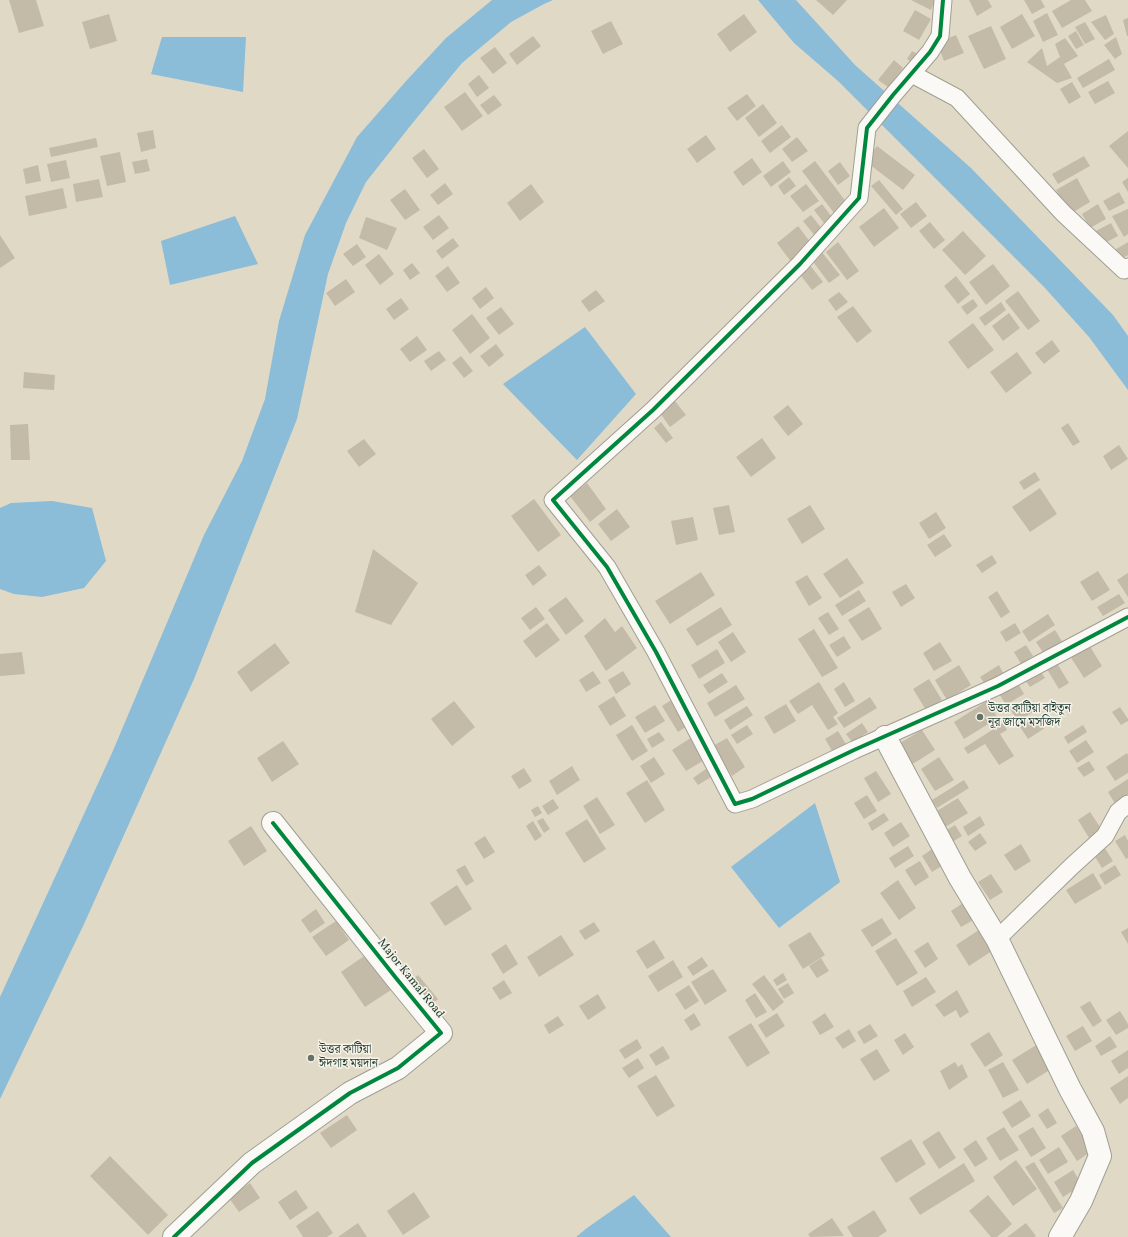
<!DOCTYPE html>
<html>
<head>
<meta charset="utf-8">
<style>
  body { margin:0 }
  canvas { display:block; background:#e0d9c6 }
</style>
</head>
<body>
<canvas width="1128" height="1237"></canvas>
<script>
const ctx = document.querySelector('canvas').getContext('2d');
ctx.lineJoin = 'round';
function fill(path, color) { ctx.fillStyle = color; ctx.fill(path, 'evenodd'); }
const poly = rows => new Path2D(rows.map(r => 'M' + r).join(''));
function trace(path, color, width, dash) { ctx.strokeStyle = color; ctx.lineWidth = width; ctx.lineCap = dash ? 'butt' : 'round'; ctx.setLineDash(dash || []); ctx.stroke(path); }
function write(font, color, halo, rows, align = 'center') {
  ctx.font = font + ' Vollkorn,"Noto Serif Bengali",serif'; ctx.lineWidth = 3; ctx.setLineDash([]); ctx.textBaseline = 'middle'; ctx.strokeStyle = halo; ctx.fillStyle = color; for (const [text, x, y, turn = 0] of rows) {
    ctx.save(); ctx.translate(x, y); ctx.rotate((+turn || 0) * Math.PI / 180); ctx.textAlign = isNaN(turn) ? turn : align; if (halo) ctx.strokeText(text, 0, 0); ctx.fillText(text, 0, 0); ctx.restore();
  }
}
const water = poly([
  [492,0,553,0,544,4,511,22,462,63,411,125,366,182,346,223,328,274,297,419,194,679,84,924,0,1099,0,997,112,753,204,535,242,461,265,399,279,321,305,235,357,137,407,80,446,38],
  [758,0,796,0,855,65,971,168,1113,315,1128,336,1128,390,1089,337,1045,288,838,81,794,43],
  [162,37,246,37,243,92,151,74],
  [235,216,258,264,170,285,161,241],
  [585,327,636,394,577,460,503,384],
  [52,501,92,508,106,561,84,588,42,597,14,594,0,589,0,508,11,503],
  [815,803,840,882,779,928,731,867],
  [634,1195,671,1237,576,1237,587,1228]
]);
const building = poly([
  [9,0,36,0,44,26,19,33],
  [816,0,847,0,833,15],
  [911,0,935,0,931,10],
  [969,0,988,0,992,7,977,16],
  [1024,0,1041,0,1045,7,1032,14],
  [1071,0,1085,0,1092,11,1062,28,1052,11],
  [915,10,931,19,919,40,903,31],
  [1047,13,1058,35,1043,42,1033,21],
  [109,14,117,41,90,49,82,22],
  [744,14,757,32,730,52,717,34],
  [1022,14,1035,36,1012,49,1000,27],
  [1106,15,1114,34,1105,40,1091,22],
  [1128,18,1128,36,1127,36,1123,20],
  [611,21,623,44,603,54,591,31],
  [1085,22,1095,39,1085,44,1075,27],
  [991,26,1006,59,984,69,968,36],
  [1076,31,1084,45,1076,49,1068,36],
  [956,35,964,53,944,61,937,43],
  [533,36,541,46,517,65,509,54],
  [1116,37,1122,54,1115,59,1104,45],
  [1065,38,1078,56,1064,64,1072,78,1057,83,1027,62,1042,48,1047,66,1060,57,1055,44],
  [495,47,507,63,493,74,480,58],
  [912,51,920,55,915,64,907,59],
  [1109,59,1115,70,1083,88,1077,78],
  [894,60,903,68,888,87,878,80],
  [479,75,489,88,477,97,468,84],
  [1108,81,1115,93,1095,104,1088,92],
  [1072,82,1081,97,1069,104,1060,89],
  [465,92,483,116,462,131,444,107],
  [747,94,756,106,737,121,727,108],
  [494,95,502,105,488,115,480,105],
  [763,104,777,123,759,137,745,118],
  [782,125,791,137,770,153,761,141],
  [153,130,156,148,141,152,137,133],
  [1128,131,1128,168,1109,146],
  [706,135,716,149,697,163,687,149],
  [797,137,808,151,792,162,782,149],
  [96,138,98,147,51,157,49,148],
  [877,146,915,175,903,190,865,161],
  [424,149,439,169,427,178,412,158],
  [120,152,126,182,107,186,100,156],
  [1084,156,1090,166,1058,184,1052,174],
  [752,158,762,172,743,186,733,172],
  [147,159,150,171,135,174,132,162],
  [66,160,70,178,51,182,47,164],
  [783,161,791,172,771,187,763,176],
  [815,161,847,203,834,213,802,171],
  [840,162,850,176,838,185,828,171],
  [38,165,41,181,26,184,23,169],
  [789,177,796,186,784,195,778,186],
  [1077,178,1090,202,1070,214,1056,190],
  [1128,178,1128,192,1122,182],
  [99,179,103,197,76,202,73,184],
  [879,180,903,209,896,215,871,186],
  [445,183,453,194,438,205,430,195],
  [531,184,544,202,520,221,507,203],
  [806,184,819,201,803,212,790,196],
  [63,188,67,208,29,216,25,196],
  [405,189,420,210,405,220,390,200],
  [1119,192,1125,203,1109,211,1103,201],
  [916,202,927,216,911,228,900,214],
  [822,204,835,221,827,227,814,210],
  [1098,204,1106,219,1090,228,1082,214],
  [884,208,899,228,874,247,859,227],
  [1128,209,1128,234,1124,237,1112,216],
  [439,215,449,228,433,240,423,227],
  [811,215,823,230,815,236,803,221],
  [366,217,397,228,387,250,359,238],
  [930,222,945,240,934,249,919,231],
  [1111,223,1118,236,1101,245,1094,232],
  [798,226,814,247,792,263,777,243],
  [963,231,986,256,965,275,942,250],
  [0,235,15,258,0,268],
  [453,238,459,246,442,259,436,251],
  [838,242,859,271,847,280,826,252],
  [1128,242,1128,255,1119,260,1113,251],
  [357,244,366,257,353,266,343,254],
  [821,251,840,275,829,283,811,259],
  [379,254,394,274,380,285,365,265],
  [412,263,420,273,410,280,403,270],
  [809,264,823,282,812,290,798,272],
  [993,264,1010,286,986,305,969,282],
  [448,266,460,283,447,292,435,276],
  [956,276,970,294,958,304,944,286],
  [346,279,355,292,335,306,326,293],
  [486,287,494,298,480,309,472,298],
  [596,290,605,301,589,312,581,301],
  [1018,291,1040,321,1028,330,1005,301],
  [839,292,848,302,836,311,828,300],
  [401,298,409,309,394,320,386,309],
  [973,299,978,306,967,315,961,307],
  [1001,302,1006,310,985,326,979,318],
  [853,306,872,331,857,343,837,317],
  [501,307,514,324,499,335,486,318],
  [1009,313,1020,328,1003,341,992,326],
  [472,314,490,338,470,354,452,330],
  [973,323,994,350,968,369,948,342],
  [417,336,427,350,410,362,400,349],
  [1052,340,1060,351,1044,364,1035,353],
  [496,344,504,355,489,367,480,356],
  [439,351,446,360,431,371,424,361],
  [1017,352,1032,373,1006,393,990,372],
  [461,356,473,371,464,378,452,363],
  [24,372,55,375,54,390,23,388],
  [675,401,686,415,670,427,660,413],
  [788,405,803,424,788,436,773,417],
  [661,422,673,438,666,443,654,428],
  [1068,423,1080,442,1073,446,1061,428],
  [28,424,30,460,11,460,10,425],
  [762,438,776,458,751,477,736,457],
  [364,439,376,454,359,467,347,451],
  [1119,445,1128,459,1111,470,1103,456],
  [1035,472,1040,480,1024,490,1019,482],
  [587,483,606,509,590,522,570,496],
  [1040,488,1057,514,1030,532,1012,507],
  [534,499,561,535,538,552,511,516],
  [729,505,735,532,719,535,713,508],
  [810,505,825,529,802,544,787,519],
  [617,509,630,527,611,541,598,524],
  [936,512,946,528,929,539,919,523],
  [693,517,698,540,676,545,671,521],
  [944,534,952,546,935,557,927,545],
  [373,549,418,583,391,625,355,612],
  [992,555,997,563,982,573,976,565],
  [847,558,864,583,840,598,823,574],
  [539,565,547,575,533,586,525,575],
  [1098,571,1110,590,1092,601,1080,582],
  [701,572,715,595,670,624,655,601],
  [1128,573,1128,597,1117,580],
  [807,575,822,598,809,606,795,582],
  [906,584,915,598,901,607,892,592],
  [859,590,866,601,842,616,835,605],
  [997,591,1010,612,1001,618,988,597],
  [1119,594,1125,603,1103,616,1097,607],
  [566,597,584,621,566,635,548,610],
  [536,607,545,619,530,630,521,618],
  [721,607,732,625,697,646,686,629],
  [869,607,882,629,862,641,848,620],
  [828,612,839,629,829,635,818,618],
  [1048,614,1055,625,1029,642,1022,631],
  [605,618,615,632,622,626,637,648,606,671,584,636],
  [547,623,560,640,536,658,523,641],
  [1015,623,1021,633,1006,642,1000,632],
  [814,629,838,668,822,677,798,639],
  [1055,630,1066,648,1048,660,1036,642],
  [733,632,746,652,731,662,718,642],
  [844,636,851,648,837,657,829,645],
  [940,642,952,661,934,671,923,653],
  [275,643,290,663,251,692,237,672],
  [1026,645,1033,656,1021,664,1014,652],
  [1089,645,1102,666,1084,678,1070,656],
  [717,649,725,663,699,679,691,665],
  [22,652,25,674,0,676,0,654],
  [1055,660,1069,683,1059,689,1045,666],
  [959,665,971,685,947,700,935,680],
  [999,665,1003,673,985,684,980,677],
  [1038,667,1045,678,1030,687,1023,677],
  [593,671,601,683,586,692,579,680],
  [623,671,631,684,616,694,608,680],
  [722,673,728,682,709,694,703,685],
  [929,679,942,700,926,710,913,689],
  [1016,680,1024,694,1006,705,998,692],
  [819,682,838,713,833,717,838,724,828,730,812,705,798,714,789,701],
  [844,682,855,701,845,707,834,689],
  [736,685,745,699,715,717,707,703],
  [614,696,626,716,610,726,598,706],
  [870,697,877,708,844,728,837,718],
  [673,699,689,725,678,732,662,706],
  [1025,700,1033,712,1018,721,1010,709],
  [454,701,475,727,452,746,431,719],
  [987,701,998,718,964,739,954,722],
  [786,704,796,721,774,734,764,717],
  [655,705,665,721,645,733,635,717],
  [747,706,753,715,730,730,724,720],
  [1120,707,1128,719,1128,721,1121,725,1112,712],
  [1038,716,1045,728,1028,739,1020,727],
  [862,723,868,732,852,742,846,734],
  [1003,723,1007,730,1000,734,1014,756,999,765,985,744,968,754,964,748],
  [632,725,648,751,632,761,616,735],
  [747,725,753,734,737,744,731,735],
  [1083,725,1087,732,1068,744,1064,737],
  [922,730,935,750,911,765,898,744],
  [838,731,847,746,834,754,825,739],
  [659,732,665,740,652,748,647,739],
  [692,737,706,759,686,771,672,750],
  [727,738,745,767,732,776,713,746],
  [1086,740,1094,752,1077,763,1069,751],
  [283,741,299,764,272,782,257,758],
  [1127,753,1128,755,1128,773,1115,781,1106,767],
  [654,757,665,774,651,783,640,766],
  [939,757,954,780,935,791,921,769],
  [1089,761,1095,770,1084,777,1077,768],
  [572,766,580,780,557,795,549,781],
  [524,768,532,781,519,789,511,776],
  [706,769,711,777,698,785,693,778],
  [876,771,891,794,878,802,864,778],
  [1128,779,1128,799,1117,807,1108,792],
  [647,780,665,810,645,823,626,793],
  [964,780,969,788,937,808,932,800],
  [867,795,877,811,864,819,854,803],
  [597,797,615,825,600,834,583,806],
  [958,798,968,813,942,829,932,814],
  [553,799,559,808,548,815,542,806],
  [538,806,542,813,535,817,531,810],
  [1090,812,1104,833,1091,841,1078,820],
  [884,813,889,820,872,831,868,823],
  [980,816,985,825,968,836,963,827],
  [543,818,550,829,544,833,537,821],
  [587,819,606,849,584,863,565,833],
  [533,821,542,836,535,841,526,826],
  [901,822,910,836,893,847,884,833],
  [955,825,962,836,949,844,942,833],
  [251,826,267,851,244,866,228,841],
  [980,833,987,843,975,851,968,842],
  [1125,835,1128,841,1128,858,1126,859,1115,841],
  [485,836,495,852,484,859,474,843],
  [1021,844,1031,861,1015,871,1004,855],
  [1103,845,1113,861,1102,868,1092,852],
  [908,846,914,856,895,868,889,858],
  [935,847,945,864,932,872,922,856],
  [920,861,929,877,915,886,905,870],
  [465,865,474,881,466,886,456,870],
  [1115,865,1121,875,1105,885,1099,875],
  [1093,873,1102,888,1075,904,1066,890],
  [991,874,1003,892,990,900,978,882],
  [898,880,916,908,899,920,880,893],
  [457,885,472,909,445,926,430,903],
  [966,901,977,918,961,927,951,911],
  [316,909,325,923,310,933,301,920],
  [882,918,892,934,872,947,861,930],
  [336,921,349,940,326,956,312,937],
  [594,922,600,931,585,940,579,931],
  [982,928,995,949,969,966,956,945],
  [1128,928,1128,944,1121,932],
  [810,932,825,955,803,969,788,945],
  [561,935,574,955,539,977,527,957],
  [896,938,918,973,897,986,875,951],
  [654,940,665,958,647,969,636,951],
  [928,942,938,959,925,968,914,951],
  [506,944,518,964,503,974,491,954],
  [367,954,391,990,365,1007,341,972],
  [702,957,708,966,693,976,687,967],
  [821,958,829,971,817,978,809,966],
  [673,960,683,977,658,992,648,976],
  [713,969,727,991,705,1005,691,982],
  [783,973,787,980,777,986,773,980],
  [418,975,438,999,424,1011,404,987],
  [764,975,784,1002,773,1011,752,984],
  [926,977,936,992,912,1007,903,991],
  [504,980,512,993,500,1000,492,988],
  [788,983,794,993,784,999,778,989],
  [689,985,699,1001,685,1010,675,994],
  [957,990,969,1012,960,1018,956,1010,944,1017,935,1005],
  [755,993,767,1012,756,1018,745,1000],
  [598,994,606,1008,588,1020,579,1006],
  [1090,1001,1102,1021,1093,1027,1080,1007],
  [1120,1011,1128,1024,1128,1028,1116,1035,1106,1020],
  [694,1013,701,1025,691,1031,684,1020],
  [777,1013,785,1026,766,1038,758,1025],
  [825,1013,834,1027,820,1035,812,1022],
  [558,1016,564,1025,549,1034,544,1025],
  [751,1023,770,1053,747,1067,728,1037],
  [870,1024,878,1036,864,1044,857,1032],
  [1083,1026,1092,1041,1075,1051,1066,1036],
  [849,1029,856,1041,843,1049,835,1038],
  [989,1032,1003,1055,985,1067,970,1044],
  [905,1033,914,1047,903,1055,894,1040],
  [1110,1036,1117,1047,1101,1056,1095,1046],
  [637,1039,642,1048,625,1059,619,1050],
  [1038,1044,1053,1068,1027,1084,1012,1060],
  [663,1046,670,1058,656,1066,649,1055],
  [877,1049,890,1071,874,1081,860,1059],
  [1128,1050,1128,1068,1119,1074,1111,1061],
  [638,1058,644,1068,629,1078,622,1068],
  [955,1062,958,1067,962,1064,968,1077,949,1090,940,1071],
  [1003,1062,1019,1090,1003,1098,988,1070],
  [656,1075,675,1106,657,1117,637,1086],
  [1128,1076,1128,1098,1120,1104,1110,1088],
  [1021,1100,1031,1116,1012,1128,1002,1112],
  [1048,1108,1057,1123,1047,1129,1038,1115],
  [347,1115,357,1130,331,1148,320,1133],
  [1076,1126,1092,1151,1077,1161,1061,1136],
  [1004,1127,1019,1150,1000,1161,986,1138],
  [1033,1127,1046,1148,1031,1157,1018,1136],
  [939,1131,956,1158,939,1169,922,1142],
  [911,1139,926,1164,896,1183,880,1158],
  [976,1140,988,1159,975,1167,963,1149],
  [1059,1147,1068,1162,1048,1174,1039,1160],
  [110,1156,168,1215,148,1235,90,1176],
  [1016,1160,1037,1189,1013,1206,993,1177],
  [1034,1162,1063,1208,1054,1213,1025,1167],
  [964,1163,975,1181,920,1215,909,1198],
  [1073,1170,1082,1185,1063,1197,1054,1182],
  [250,1183,260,1198,239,1212,229,1198],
  [296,1190,308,1208,290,1220,278,1202],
  [414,1192,430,1217,403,1235,387,1211],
  [988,1195,1012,1224,997,1237,991,1237,969,1211],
  [874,1210,887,1231,878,1237,853,1237,847,1227],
  [318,1211,333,1233,327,1237,303,1237,296,1226],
  [832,1218,844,1236,810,1237,808,1234],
  [358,1223,367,1237,338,1237],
  [1026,1223,1036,1236,1034,1237,1007,1237]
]);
const street = poly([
  [943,0,940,36,930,52,893,95,867,128,859,198,800,264,653,410,553,500,607,567,656,652,735,804,752,799,854,750,998,686,1128,617],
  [912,74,957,98,1063,213,1124,270,1128,267],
  [997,939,1072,866,1105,836,1118,812,1128,804]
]);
const secondary = poly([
  [885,737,960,878,997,939,1070,1089,1093,1131,1100,1156,1081,1201,1060,1237],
  [174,1237,252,1163,350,1093,398,1068,441,1033,396,978,273,823]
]);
const cycleway = poly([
  [943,0,940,36,930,52,893,95,867,128,859,198,800,264,653,410,553,500,607,567,656,652,735,804,752,799,854,750,998,686,1128,617],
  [174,1237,252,1163,350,1093,398,1068,441,1033,396,978,273,823]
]);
const markers = [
  [980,717,4,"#637467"],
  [311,1058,4,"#637467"]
];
const poiNames = [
  ["উত্তর কাটিয়া বাইতুন",988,710],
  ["নূর জামে মসজিদ",988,724],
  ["উত্তর কাটিয়া",319,1051],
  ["ঈদগাহ ময়দান",319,1065]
];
const streetNames = [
  ["Major Kamal Road",410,979,51]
];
fill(water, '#8bbcd8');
fill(building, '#c4baa8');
trace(street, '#9f9f93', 19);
trace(secondary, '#9f9f93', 24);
trace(street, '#faf9f6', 17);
trace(secondary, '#faf9f6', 22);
trace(cycleway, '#00873e', 4);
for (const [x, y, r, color] of markers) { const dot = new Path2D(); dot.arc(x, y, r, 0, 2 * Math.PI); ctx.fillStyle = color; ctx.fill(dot); trace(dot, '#f7f3e8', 1.5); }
write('12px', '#1f3d34', '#f7f3e8', poiNames, 'left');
write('12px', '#1f3d34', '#f7f3e8', streetNames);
</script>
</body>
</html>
